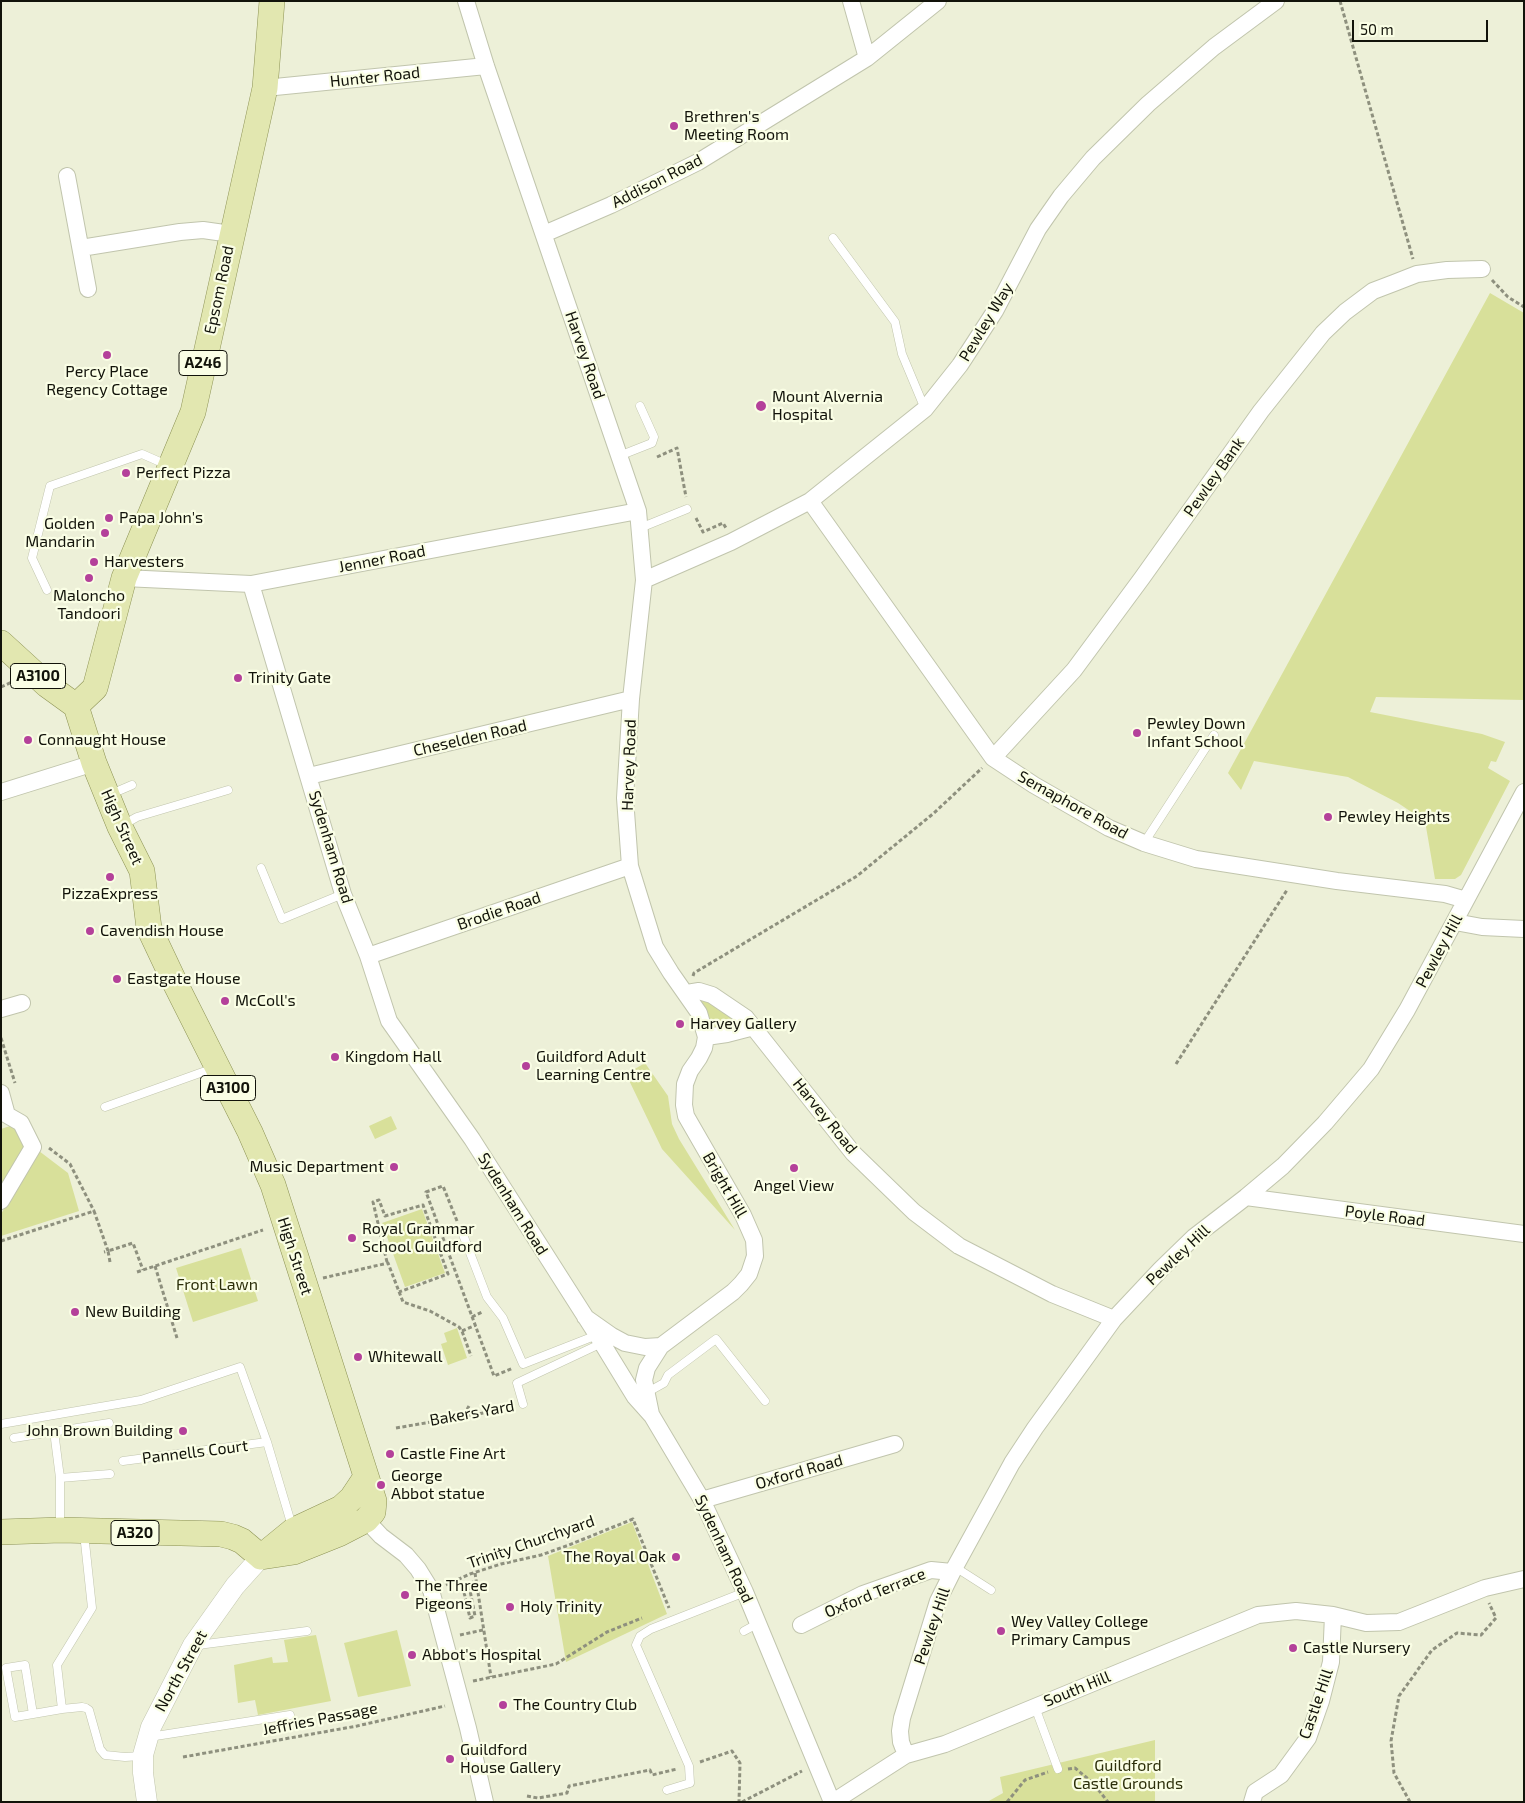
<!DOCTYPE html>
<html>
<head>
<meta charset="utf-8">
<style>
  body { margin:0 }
  #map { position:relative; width:1525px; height:1803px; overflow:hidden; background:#edf0d8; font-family:"Exo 2",sans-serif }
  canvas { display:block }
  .frame { position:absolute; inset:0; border:2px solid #12130a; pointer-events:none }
  .scale { position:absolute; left:1352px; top:20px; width:136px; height:22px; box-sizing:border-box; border:2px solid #12130a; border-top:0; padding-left:6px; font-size:15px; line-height:18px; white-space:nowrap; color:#12130a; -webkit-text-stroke:4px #fafee5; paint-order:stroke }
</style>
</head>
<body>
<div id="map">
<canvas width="1525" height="1803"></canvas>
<div class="frame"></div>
<div class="scale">50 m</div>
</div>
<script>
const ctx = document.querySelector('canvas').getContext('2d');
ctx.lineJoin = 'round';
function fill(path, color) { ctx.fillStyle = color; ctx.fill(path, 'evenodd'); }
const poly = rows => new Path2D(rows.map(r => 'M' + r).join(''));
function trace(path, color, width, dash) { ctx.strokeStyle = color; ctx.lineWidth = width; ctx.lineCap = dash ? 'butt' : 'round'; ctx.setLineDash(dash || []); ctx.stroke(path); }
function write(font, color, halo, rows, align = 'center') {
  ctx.font = font + ' "Exo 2",sans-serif'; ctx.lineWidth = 4.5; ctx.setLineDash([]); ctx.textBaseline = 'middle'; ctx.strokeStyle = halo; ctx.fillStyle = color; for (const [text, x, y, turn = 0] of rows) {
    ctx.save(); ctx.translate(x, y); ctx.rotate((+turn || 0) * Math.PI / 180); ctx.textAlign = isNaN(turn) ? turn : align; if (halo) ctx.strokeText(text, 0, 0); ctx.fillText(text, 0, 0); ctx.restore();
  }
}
const green = poly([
  [1490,293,1524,313,1524,700,1376,697,1370,712,1482,734,1505,742,1496,762,1491,761,1488,768,1510,781,1461,875,1455,879,1435,879,1425,821,1398,803,1348,777,1254,761,1241,790,1228,773],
  [703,998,741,1024,714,1029,710,1026,700,1000],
  [645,1063,668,1096,672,1124,679,1139,735,1230,662,1149,626,1074],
  [391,1116,397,1129,375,1139,369,1126],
  [16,1124,25,1147,1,1187,1,1129],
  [39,1151,68,1173,79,1211,1,1236,1,1214],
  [422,1209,445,1273,405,1287,382,1223],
  [241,1248,258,1301,193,1322,176,1268],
  [457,1328,467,1358,448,1365,441,1344,447,1342,444,1333],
  [632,1522,667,1614,566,1662,548,1556],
  [397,1630,411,1686,358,1697,344,1643],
  [316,1635,331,1701,258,1715,255,1700,238,1703,234,1665,272,1657,273,1663,288,1662,284,1640],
  [1155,1740,1155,1802,987,1802,1003,1793,1000,1777]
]);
const path = poly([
  [1340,1,1413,259],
  [1492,280,1508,297,1524,307],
  [657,457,677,448,686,497],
  [696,518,703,532,723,523,726,528],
  [1,687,12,682],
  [693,976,694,973,857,876,934,813,982,768],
  [1,1038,15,1083],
  [1176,1064,1287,890],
  [49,1148,70,1164,94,1211],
  [457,1221,443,1186,426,1192,494,1376,513,1368],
  [1,1241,94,1211,108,1251,104,1252],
  [110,1262,108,1251,133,1243,143,1270],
  [387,1262,373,1202,379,1200,385,1216,423,1205,448,1274,399,1292],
  [155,1266,177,1338],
  [137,1272,263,1230],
  [323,1278,388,1263,403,1302,430,1311,459,1327,462,1331,471,1356],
  [472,1317,482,1312],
  [462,1331,476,1325],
  [464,1415,469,1406],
  [396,1428,513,1408],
  [475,1573,491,1677],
  [456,1582,458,1591,463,1588,470,1618,475,1616,469,1585,475,1581],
  [446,1585,470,1574,501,1564,541,1555,569,1545,633,1519,669,1608],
  [460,1635,483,1630],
  [473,1681,556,1664,607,1632,642,1618],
  [183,1757,357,1726,445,1706],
  [700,1762,732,1751,740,1763,739,1802],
  [1068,1769,1075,1768,1093,1783,1108,1802],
  [527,1796,538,1798,567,1793,569,1786,650,1770,652,1775,677,1769],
  [742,1802,802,1771],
  [1007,1802,1025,1780,1048,1772],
  [1410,1802,1394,1773,1391,1741,1399,1696,1432,1650,1457,1633,1481,1635,1496,1618,1489,1603]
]);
const service = poly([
  [833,238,895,322,902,354,925,409],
  [619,456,652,443,654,437,640,406],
  [640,528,687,509],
  [47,590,32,558,50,486,142,454,167,465],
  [111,794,132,785],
  [123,825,137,817,228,790],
  [1144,843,1214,735],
  [261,868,282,919,343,894],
  [105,1107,214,1068],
  [462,1232,487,1297,503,1318,523,1364,597,1335],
  [646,1393,664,1383,668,1375,716,1339,765,1401],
  [523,1404,517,1383,602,1343],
  [1,1424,141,1400,240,1367,267,1442,292,1526],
  [54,1431,60,1478,60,1526],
  [14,1438,109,1423],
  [123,1461,267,1442],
  [60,1478,110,1474],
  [955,1567,991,1590],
  [744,1631,757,1624],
  [198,1645,307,1631],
  [1035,1707,1058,1769],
  [62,1709,57,1665,92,1608,84,1533],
  [33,1714,25,1665,6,1668,15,1717,33,1714,62,1709,82,1707,86,1708,89,1710,100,1749,105,1755,125,1757,141,1756],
  [149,1737,290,1715],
  [667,1790,690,1783,689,1766,636,1645,640,1636,651,1629,745,1592]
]);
const minor = poly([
  [466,1,486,66,638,511,644,580,631,699,625,798,630,866,655,947,671,973,699,1013,706,1037,704,1048,699,1058,690,1071,685,1084,684,1105,686,1116,743,1215,754,1240,755,1256,749,1274,741,1284,733,1292,661,1346,645,1347,625,1343,612,1336,585,1317],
  [851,1,867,58],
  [265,88,486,66],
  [67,176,88,289],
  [544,234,611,205,698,162,867,58,938,1],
  [81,248,180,232,203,230,231,234],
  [810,501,993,758,1034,785,1109,828,1144,843,1196,859,1337,881,1445,894,1466,900],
  [124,578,251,584,638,511],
  [644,580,731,542,810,501,925,409,960,365,995,311,1038,229,1061,196,1093,158,1148,104,1214,47,1276,1],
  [251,584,343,894,368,956,389,1021,472,1139,597,1335,635,1397,652,1416,702,1500,745,1592,832,1802],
  [993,758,1074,670,1142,578,1261,411,1323,333,1345,312,1373,291,1394,283,1417,274,1447,270,1482,269],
  [309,776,631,699],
  [1,792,94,763],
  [1455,922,1482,927,1524,929],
  [368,956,630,866],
  [687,993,699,991,712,995,746,1018,853,1153,914,1212,959,1246,1052,1294,1114,1319],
  [1,1009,22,1003],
  [706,1037,727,1034,754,1027],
  [1,1093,7,1115,21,1123,33,1147,1,1201],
  [1246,1197,1524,1234],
  [651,1414,644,1380,647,1368,661,1346],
  [702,1500,895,1444],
  [366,1520,381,1536,406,1555,418,1569,431,1590,468,1728,485,1802],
  [801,1625,863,1594,931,1570,952,1572],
  [906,1755,901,1742,900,1731,902,1718,938,1601,955,1567,1012,1463,1035,1428,1114,1319,1161,1269,1194,1237,1246,1197,1283,1166,1325,1123,1371,1069,1407,1010,1524,792],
  [833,1802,906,1755,945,1744,1258,1615,1296,1611,1333,1615,1366,1623,1399,1622,1485,1588,1524,1579],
  [1252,1802,1255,1792,1281,1775,1308,1738,1321,1701,1331,1662,1333,1615]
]);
const tertiary = poly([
  [147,1802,143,1773,143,1755,151,1727,193,1645,235,1586,261,1557]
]);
const primary = poly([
  [1,643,47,685,76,706],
  [76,706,94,763,120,827,142,871,149,928,175,983,250,1132,273,1185,374,1501,373,1512,366,1520,339,1534,294,1552,261,1557],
  [76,706,95,688,124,578,193,412,265,88,272,1],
  [1,1532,61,1530,221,1534,233,1537,242,1541,261,1557],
  [261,1557,294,1530,341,1508,352,1498,366,1477]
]);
const markers = [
  [674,126,5,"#b4419a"],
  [107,355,5,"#b4419a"],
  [761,406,6,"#b4419a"],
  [126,473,5,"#b4419a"],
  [109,518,5,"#b4419a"],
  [105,533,5,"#b4419a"],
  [94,562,5,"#b4419a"],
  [89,578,5,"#b4419a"],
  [238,678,5,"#b4419a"],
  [1137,733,5,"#b4419a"],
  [28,740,5,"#b4419a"],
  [1328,817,5,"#b4419a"],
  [110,877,5,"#b4419a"],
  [90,931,5,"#b4419a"],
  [117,979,5,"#b4419a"],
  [225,1001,5,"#b4419a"],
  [680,1024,5,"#b4419a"],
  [335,1057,5,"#b4419a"],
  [526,1066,5,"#b4419a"],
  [394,1167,5,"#b4419a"],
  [794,1168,5,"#b4419a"],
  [352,1238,5,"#b4419a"],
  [75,1312,5,"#b4419a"],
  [358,1357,5,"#b4419a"],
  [183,1431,5,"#b4419a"],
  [390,1454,5,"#b4419a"],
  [381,1485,5,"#b4419a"],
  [676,1557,5,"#b4419a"],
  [405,1595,5,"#b4419a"],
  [510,1607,5,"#b4419a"],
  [1001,1631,5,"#b4419a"],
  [1293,1648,5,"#b4419a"],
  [412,1655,5,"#b4419a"],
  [503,1705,5,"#b4419a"],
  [450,1759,5,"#b4419a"]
];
const shields = [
  [203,363,48],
  [38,676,55],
  [228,1088,55],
  [135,1533,48]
];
const shieldNames = [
  ["A246",203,363],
  ["A3100",38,676],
  ["A3100",228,1088],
  ["A320",135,1533]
];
const streetNames = [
  ["Hunter Road",375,77,-6],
  ["Addison Road",657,181,-27],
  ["Epsom Road",219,290,-78],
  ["Pewley Way",986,322,-59],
  ["Harvey Road",585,355,71],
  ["Pewley Bank",1214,477,-55],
  ["Jenner Road",382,559,-11],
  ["Cheselden Road",470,738,-13],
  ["Harvey Road",629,765,-88],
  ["Semaphore Road",1073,805,29],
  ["High Street",122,827,66],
  ["Sydenham Road",331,847,73],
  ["Brodie Road",499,911,-19],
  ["Pewley Hill",1439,951,-62],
  ["Harvey Road",825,1116,51],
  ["Bright Hill",725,1185,60],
  ["Sydenham Road",513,1204,58],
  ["Poyle Road",1385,1216,7],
  ["Pewley Hill",1178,1255,-43],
  ["High Street",295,1256,72],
  ["Bakers Yard",472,1413,-10],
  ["Pannells Court",195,1452,-7],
  ["Oxford Road",799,1472,-16],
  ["Trinity Churchyard",531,1542,-19],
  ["Sydenham Road",724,1549,65],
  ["Oxford Terrace",875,1593,-22],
  ["Pewley Hill",932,1626,-71],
  ["North Street",181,1671,-61],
  ["South Hill",1077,1689,-22],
  ["Castle Hill",1316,1704,-71],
  ["Jeffries Passage",320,1719,-11]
];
const poiNames = [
  ["Brethren's",684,117],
  ["Meeting Room",684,135],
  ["Percy Place",107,372,"center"],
  ["Regency Cottage",107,390,"center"],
  ["Mount Alvernia",772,397],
  ["Hospital",772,415],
  ["Perfect Pizza",136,473],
  ["Papa John's",119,518],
  ["Golden",95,524,"right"],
  ["Mandarin",95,542,"right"],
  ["Harvesters",104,562],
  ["Maloncho",89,596,"center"],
  ["Tandoori",89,614,"center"],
  ["Trinity Gate",248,678],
  ["Pewley Down",1147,724],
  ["Infant School",1147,742],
  ["Connaught House",38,740],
  ["Pewley Heights",1338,817],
  ["PizzaExpress",110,894,"center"],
  ["Cavendish House",100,931],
  ["Eastgate House",127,979],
  ["McColl's",235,1001],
  ["Harvey Gallery",690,1024],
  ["Kingdom Hall",345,1057],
  ["Guildford Adult",536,1057],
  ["Learning Centre",536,1075],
  ["Music Department",384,1167,"right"],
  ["Angel View",794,1186,"center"],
  ["Royal Grammar",362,1229],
  ["School Guildford",362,1247],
  ["New Building",85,1312],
  ["Whitewall",368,1357],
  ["John Brown Building",173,1431,"right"],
  ["Castle Fine Art",400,1454],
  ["George",391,1476],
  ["Abbot statue",391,1494],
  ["The Royal Oak",666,1557,"right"],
  ["The Three",415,1586],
  ["Pigeons",415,1604],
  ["Holy Trinity",520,1607],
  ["Wey Valley College",1011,1622],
  ["Primary Campus",1011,1640],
  ["Castle Nursery",1303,1648],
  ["Abbot's Hospital",422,1655],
  ["The Country Club",513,1705],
  ["Guildford",460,1750],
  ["House Gallery",460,1768]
];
const parkNames = [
  ["Front Lawn",217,1285],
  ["Guildford",1128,1766],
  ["Castle Grounds",1128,1784]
];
fill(green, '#d8e09a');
trace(service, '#c1c5ad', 9);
trace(minor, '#c1c5ad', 18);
trace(tertiary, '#c1c5ad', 21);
trace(primary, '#8c9254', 26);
trace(path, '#8e907e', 3, [4, 2.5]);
trace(service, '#fff', 8);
trace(minor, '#fff', 16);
trace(tertiary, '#fff', 20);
trace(primary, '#e2e7b0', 25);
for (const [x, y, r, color] of markers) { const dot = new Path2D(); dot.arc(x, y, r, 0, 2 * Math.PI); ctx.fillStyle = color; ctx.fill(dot); trace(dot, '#fafee5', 2); }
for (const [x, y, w] of shields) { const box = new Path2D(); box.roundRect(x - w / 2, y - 12.5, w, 25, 4); ctx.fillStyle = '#fafee5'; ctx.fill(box); trace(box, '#12130a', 1); }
write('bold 15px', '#12130a', null, shieldNames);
write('16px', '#12130a', '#fafee5', streetNames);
write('16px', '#12130a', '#fafee5', poiNames, 'left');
write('16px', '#2c2f0a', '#fafee5', parkNames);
</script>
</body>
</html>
